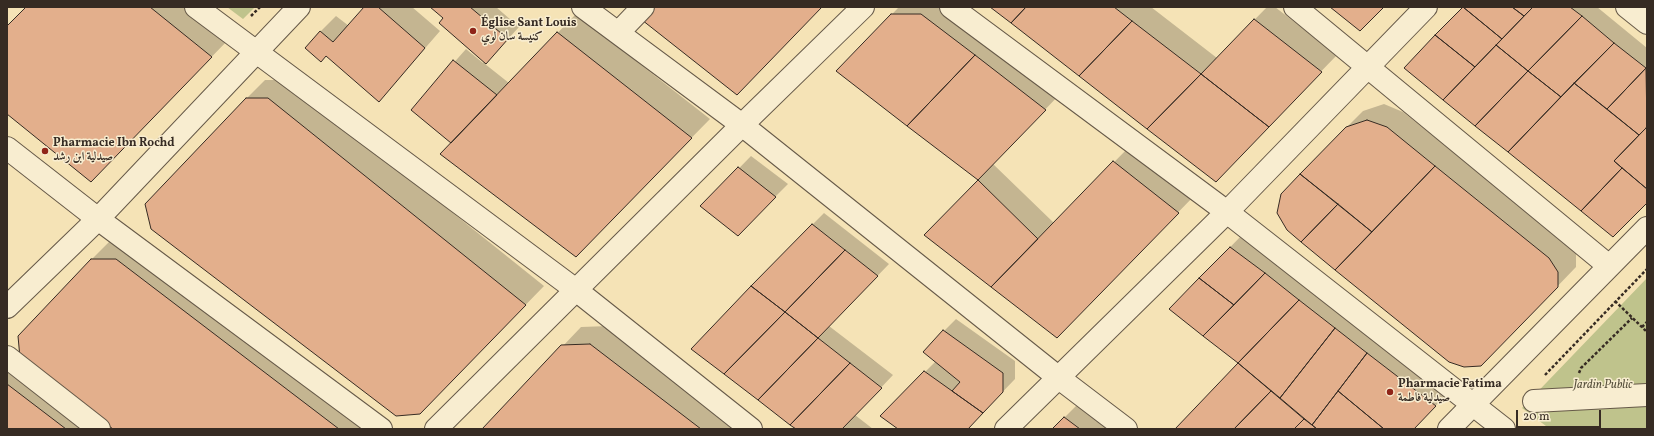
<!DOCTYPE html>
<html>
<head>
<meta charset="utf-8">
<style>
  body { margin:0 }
  #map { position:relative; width:1654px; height:436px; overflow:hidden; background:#f5e3b6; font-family:Vollkorn,serif }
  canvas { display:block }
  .frame { position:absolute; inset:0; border:8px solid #362b23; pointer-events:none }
  .scale { position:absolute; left:1516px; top:410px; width:85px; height:18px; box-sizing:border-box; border:2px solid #362b23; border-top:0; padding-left:5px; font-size:12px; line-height:14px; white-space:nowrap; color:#362b23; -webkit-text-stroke:3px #f8edd0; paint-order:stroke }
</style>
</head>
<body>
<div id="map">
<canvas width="1654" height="436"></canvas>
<div class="frame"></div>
<div class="scale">20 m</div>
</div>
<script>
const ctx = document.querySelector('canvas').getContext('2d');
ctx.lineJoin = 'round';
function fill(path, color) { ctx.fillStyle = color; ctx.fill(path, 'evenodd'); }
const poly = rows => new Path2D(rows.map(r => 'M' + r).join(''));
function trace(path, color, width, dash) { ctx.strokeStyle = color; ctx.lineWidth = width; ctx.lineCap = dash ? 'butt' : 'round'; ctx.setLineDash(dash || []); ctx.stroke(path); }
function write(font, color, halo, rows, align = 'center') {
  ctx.font = font + ' Vollkorn,Amiri,serif'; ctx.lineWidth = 3; ctx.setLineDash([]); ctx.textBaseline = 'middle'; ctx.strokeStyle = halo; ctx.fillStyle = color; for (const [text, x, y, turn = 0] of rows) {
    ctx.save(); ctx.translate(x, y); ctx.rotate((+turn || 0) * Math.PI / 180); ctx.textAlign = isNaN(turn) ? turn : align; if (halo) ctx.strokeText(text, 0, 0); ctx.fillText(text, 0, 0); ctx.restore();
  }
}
const green = poly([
  [227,7,255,7,243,19],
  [1647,278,1647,429,1550,429,1522,408]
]);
const shadow = poly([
  [27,7,192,7,230,38,109,162,7,113,7,28],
  [365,7,412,7,440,31,394,84,379,100,320,32,336,16,349,26],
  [432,7,496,7,519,27,485,64,509,83,576,14,710,119,594,237,456,139,412,110,466,49,483,63,485,61,444,18],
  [899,7,949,7,1061,93,993,164,1054,223,1132,144,1196,194,1075,318,926,235,979,180,837,71],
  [992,7,1151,7,1217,58,1267,7,1275,7,1337,55,1231,164],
  [1464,7,1597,7,1647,48,1647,202,1613,236,1405,68],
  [1622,167,1624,167,1595,197,1594,196],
  [265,80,287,80,544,286,439,394,246,99],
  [1384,104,1403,112,1452,151,1455,148,1576,253,1576,267,1500,346,1347,127,1363,111],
  [751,156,788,184,738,234,702,206],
  [824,213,889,264,829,326,893,375,855,415,873,429,797,429,812,225],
  [1242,235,1451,390,1413,429,1176,429,1240,363,1170,309],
  [110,241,378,429,115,429,91,260],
  [956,319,1015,361,1015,379,967,429,900,429,925,372,936,361,944,331],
  [609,326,744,429,484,429,581,327],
  [7,351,108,429,7,429],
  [1077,405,1107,429,1053,429]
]);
const building = poly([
  [26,7,150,7,212,57,91,182,7,114,7,26,26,7],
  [364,7,378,7,425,48,379,102,326,56,321,62,305,48,320,31,333,42,364,7],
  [430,7,470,7,508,39,486,64,439,23,443,18,430,7],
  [654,7,822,7,737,95,642,20,654,7],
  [990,7,1026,7,1011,23,990,7],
  [1026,7,1114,7,1132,21,1079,76,1011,23,1026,7],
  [1330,7,1384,7,1360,31,1330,7],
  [1463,7,1512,7,1524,16,1502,39,1463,7],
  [1463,7,1502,39,1475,67,1435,35,1463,7],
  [1512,7,1533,7,1524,16,1512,7],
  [1533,7,1570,7,1582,16,1528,71,1496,45,1533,7],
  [891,14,921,14,975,55,907,126,836,71,891,14],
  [1582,16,1614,43,1561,97,1528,71,1582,16],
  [1254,19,1322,72,1269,127,1201,74,1254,19],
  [1132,21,1201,74,1147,129,1079,76,1132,21],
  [557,32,692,138,576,257,440,154,557,32],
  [1435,35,1475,67,1443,100,1404,68,1435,35],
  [1614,43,1646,68,1607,109,1574,83,1614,43],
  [1496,45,1528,71,1475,126,1443,100,1496,45],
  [975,55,1046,110,978,180,907,126,975,55],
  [453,60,497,95,451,143,411,110,453,60],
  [1646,68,1647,127,1639,135,1607,109,1646,68],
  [1528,71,1561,97,1508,152,1475,126,1528,71],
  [1201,74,1269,127,1216,182,1147,129,1201,74],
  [1574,83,1639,135,1614,161,1622,168,1581,211,1508,152,1574,83],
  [246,98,268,98,526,305,420,414,396,416,151,229,145,204,246,98],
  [1367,120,1387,127,1435,166,1372,232,1300,174,1346,127,1367,120],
  [1646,128,1647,130,1647,189,1614,161,1646,128],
  [1113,161,1179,213,1057,338,991,287,1113,161],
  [1435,166,1549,258,1558,272,1558,287,1481,366,1464,367,1449,362,1335,270,1435,166],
  [738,167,776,197,738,236,700,206,738,167],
  [1622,168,1647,189,1647,203,1613,237,1581,211,1622,168],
  [1300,174,1338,204,1301,242,1287,230,1277,213,1281,194,1300,174],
  [978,180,1038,239,991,287,924,235,978,180],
  [1338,204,1372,232,1335,270,1301,242,1338,204],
  [812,224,845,250,785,312,751,286,812,224],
  [1230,247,1265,273,1234,305,1199,278,1230,247],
  [845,250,878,276,818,338,785,312,845,250],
  [91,259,116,259,339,429,113,429,20,358,18,336,91,259],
  [1265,273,1299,300,1238,363,1203,336,1265,273],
  [1199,278,1234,305,1203,336,1169,309,1199,278],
  [751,286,785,312,724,374,691,349,751,286],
  [1299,300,1335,328,1280,398,1238,363,1299,300],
  [785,312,818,338,758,400,724,374,785,312],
  [1335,328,1367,353,1312,425,1280,398,1335,328],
  [943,330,1003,373,1003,392,983,413,952,391,960,382,923,352,943,330],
  [818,338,850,363,790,425,758,400,818,338],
  [590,344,701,429,482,429,561,345,590,344],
  [1367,353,1436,406,1414,429,1384,429,1338,391,1367,353],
  [850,363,882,388,842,429,796,429,790,425,850,363],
  [1238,363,1271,391,1234,429,1175,429,1238,363],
  [924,371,983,413,968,429,898,429,880,416,924,371],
  [7,384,66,429,7,429,7,384],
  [1271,391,1304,419,1294,429,1234,429,1271,391],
  [1338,391,1384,429,1317,429,1312,425,1338,391],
  [1064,417,1080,429,1052,429,1064,417],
  [1304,419,1312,425,1317,429,1294,429,1304,419]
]);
const path = poly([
  [251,16,260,7],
  [1615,301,1647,332],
  [1642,327,1647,322],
  [1579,373,1581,368,1632,318],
  [1545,375,1647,269]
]);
const minor = poly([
  [196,7,576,290,751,429],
  [583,7,742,125,1059,378,1126,429],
  [951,7,1227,212,1504,429],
  [1295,7,1609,266],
  [1627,7,1647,23],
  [618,33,643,7],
  [7,148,98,219,381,429],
  [7,307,98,219,299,7],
  [7,357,99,429],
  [1534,401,1647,395],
  [436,429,742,125,863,7],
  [1006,429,1227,212,1426,7],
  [1449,429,1647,228]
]);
const markers = [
  [473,31,4,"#8f2418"],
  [45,151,4,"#8f2418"],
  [1390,392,4,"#8f2418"]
];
const poiNames = [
  ["Église Sant Louis",481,24],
  ["كنيسة سان لوي",481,38],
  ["Pharmacie Ibn Rochd",53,144],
  ["صيدلية ابن رشد",53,158],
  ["Pharmacie Fatima",1398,385],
  ["صيدلية فاطمة",1398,399]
];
const parkNames = [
  ["Jardin Public",1603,386]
];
fill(green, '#bfc38c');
fill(shadow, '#0003');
fill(building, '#e3af8c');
trace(building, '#362b23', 1);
trace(minor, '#665948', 24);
trace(path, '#362b23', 2.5, [3, 2]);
trace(minor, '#f8edd0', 22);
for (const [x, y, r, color] of markers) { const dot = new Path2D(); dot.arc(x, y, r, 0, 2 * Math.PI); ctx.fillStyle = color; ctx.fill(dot); trace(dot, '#f8edd0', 1.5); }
write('bold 12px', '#362b23', '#f8edd0', poiNames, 'left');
write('italic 12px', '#58513d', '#f8edd0', parkNames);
</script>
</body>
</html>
